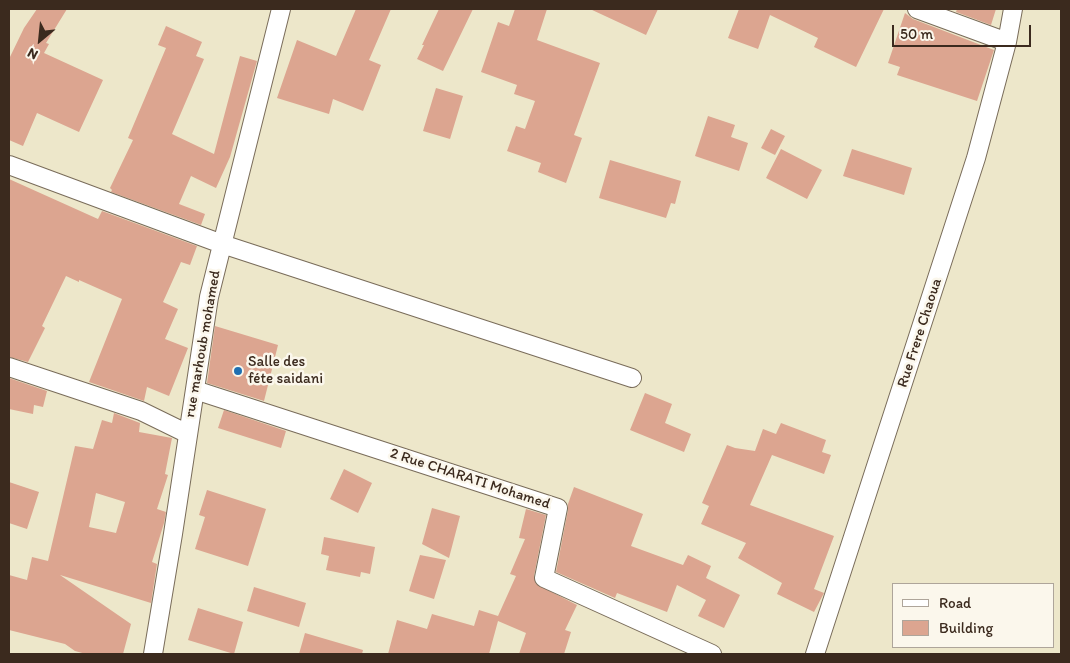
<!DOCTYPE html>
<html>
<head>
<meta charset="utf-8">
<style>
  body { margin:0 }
  #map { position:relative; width:1070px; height:663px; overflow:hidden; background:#ede7ca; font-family:Itim,sans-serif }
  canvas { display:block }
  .frame { position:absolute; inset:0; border:10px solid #3b2a1e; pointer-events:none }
  .legend { position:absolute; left:892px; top:583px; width:162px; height:65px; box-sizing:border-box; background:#fbf7ec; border:1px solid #aea59a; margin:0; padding:6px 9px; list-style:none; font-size:15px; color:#3b2a1e }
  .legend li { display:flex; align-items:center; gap:10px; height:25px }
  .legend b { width:25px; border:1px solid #aea59a }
  .north { position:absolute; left:15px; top:15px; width:50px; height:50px; -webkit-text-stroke:4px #fbf7ec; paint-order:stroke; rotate:208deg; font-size:14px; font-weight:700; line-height:20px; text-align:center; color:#3b2a1e }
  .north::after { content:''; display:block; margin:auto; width:18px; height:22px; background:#3b2a1e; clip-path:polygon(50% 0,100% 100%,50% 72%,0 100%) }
  .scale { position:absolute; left:892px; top:25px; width:139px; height:22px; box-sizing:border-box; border:2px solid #3b2a1e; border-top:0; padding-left:6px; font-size:15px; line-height:18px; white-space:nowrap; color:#3b2a1e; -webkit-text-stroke:4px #fbf7ec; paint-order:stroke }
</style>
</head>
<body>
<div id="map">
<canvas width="1070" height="663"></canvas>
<div class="frame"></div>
<ul class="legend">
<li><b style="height:6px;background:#fff"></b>Road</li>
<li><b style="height:14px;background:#dca590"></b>Building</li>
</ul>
<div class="north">N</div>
<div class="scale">50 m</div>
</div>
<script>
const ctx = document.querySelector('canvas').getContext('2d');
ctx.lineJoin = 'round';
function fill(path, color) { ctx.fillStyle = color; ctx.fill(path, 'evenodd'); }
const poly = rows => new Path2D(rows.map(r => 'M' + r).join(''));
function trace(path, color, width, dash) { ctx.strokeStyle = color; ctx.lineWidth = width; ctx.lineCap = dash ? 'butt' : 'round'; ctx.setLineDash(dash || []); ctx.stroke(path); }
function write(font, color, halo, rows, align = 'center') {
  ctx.font = font + ' Itim,sans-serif'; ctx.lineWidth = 5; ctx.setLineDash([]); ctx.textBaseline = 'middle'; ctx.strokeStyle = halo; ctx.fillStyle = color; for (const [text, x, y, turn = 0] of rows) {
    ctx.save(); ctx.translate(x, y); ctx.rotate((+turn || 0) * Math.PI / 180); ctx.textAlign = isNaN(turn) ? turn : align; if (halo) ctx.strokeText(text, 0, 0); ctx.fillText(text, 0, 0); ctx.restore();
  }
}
const building = poly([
  [37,9,67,9,46,43,49,44,44,53,103,80,79,132,37,113,23,146,9,140,9,59,24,28],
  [356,9,391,9,369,60,381,65,363,111,333,99,329,114,277,98,297,40,336,56],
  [439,9,473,9,443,71,417,59,424,45,422,45],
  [515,9,547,9,537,40,600,63,574,135,582,138,566,183,538,172,541,163,507,151,516,126,525,129,535,101,514,94,517,85,481,72,498,22,509,26],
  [590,9,658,9,646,35],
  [739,9,884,9,856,67,814,47,818,38,770,15,758,49,728,38],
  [957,9,996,9,991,25,956,12],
  [905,13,913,19,994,50,977,101,897,75,900,67,888,63],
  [166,26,202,42,196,56,204,59,172,134,214,154,240,56,257,61,230,157,216,188,191,176,179,204,205,214,201,225,111,192,112,190,110,188,133,140,128,138,166,48,158,45],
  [436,88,463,96,450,139,423,131],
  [708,116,735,125,731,137,748,143,739,171,695,156],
  [771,129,785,136,775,155,761,148],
  [781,149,822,170,807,199,766,178],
  [852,149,912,168,904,195,843,176],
  [610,160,681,181,675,204,671,203,666,218,599,198],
  [9,179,98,219,102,211,197,246,190,265,181,262,163,302,178,309,165,339,188,348,169,396,147,387,144,401,89,382,122,299,79,280,79,282,66,276,42,326,45,328,28,362,9,357],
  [215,326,278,345,264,401,207,383],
  [9,378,47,391,43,407,34,405,33,414,9,409],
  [645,393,672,404,665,423,691,434,684,452,630,430],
  [224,410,286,431,281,448,218,428],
  [114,413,140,423,139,432,172,438,165,474,168,475,157,509,166,512,164,523,152,562,157,564,151,603,60,575,131,624,123,654,86,654,75,651,65,644,9,630,9,575,27,580,32,557,48,561,75,446,93,449,102,420,112,423],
  [96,493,125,502,116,533,89,527],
  [781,423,826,440,822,452,831,455,824,474,772,455,750,505,834,536,814,589,824,593,814,612,777,594,782,583,738,558,746,543,701,524,709,506,702,503,727,445,735,448,755,451,763,429,776,434],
  [344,469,372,483,358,513,330,499],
  [9,482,39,492,27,529,9,523],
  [574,487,643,514,631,546,683,565,688,555,711,566,706,578,740,595,724,628,698,616,706,600,677,585,667,612,617,593,615,598,556,572,568,510,568,504],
  [207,490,266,509,248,566,195,549,205,517,199,515],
  [432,508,460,516,449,558,422,544],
  [526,509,546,515,534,576,536,584,577,605,565,630,571,632,564,654,519,654,526,633,498,621,489,654,388,654,397,620,427,629,432,614,474,626,479,610,498,616,516,576,510,574,525,539,519,538],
  [324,537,375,547,370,574,361,572,360,577,326,570,329,556,321,554],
  [420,555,446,560,434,599,409,591],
  [254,587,306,603,299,627,247,611],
  [198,608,243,622,234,654,188,640],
  [305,633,363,650,362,654,299,654]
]);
const minor = poly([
  [917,9,1007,42],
  [9,165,222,244,632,378],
  [9,367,141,411,188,434],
  [195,390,558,508,544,578,712,654],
  [153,654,173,534,209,297,281,9],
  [815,654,976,158,1007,42,1013,9]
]);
const markers = [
  [238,371,5,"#1f6fb2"]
];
const streetNames = [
  ["Rue Frere Chaoua",920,333,-72],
  ["rue marhoub mohamed",203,344,-80],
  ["2 Rue CHARATI Mohamed",470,479,18]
];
const poiNames = [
  ["Salle des",248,362],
  ["féte saidani",248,379]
];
fill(building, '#dca590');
trace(minor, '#796c5a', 20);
trace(minor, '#fff', 18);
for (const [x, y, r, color] of markers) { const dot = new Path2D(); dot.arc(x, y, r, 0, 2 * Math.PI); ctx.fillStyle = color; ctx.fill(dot); trace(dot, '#fbf7ec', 2); }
write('15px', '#3b2a1e', '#fbf7ec', streetNames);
write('15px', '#3b2a1e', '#fbf7ec', poiNames, 'left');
</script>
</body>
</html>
